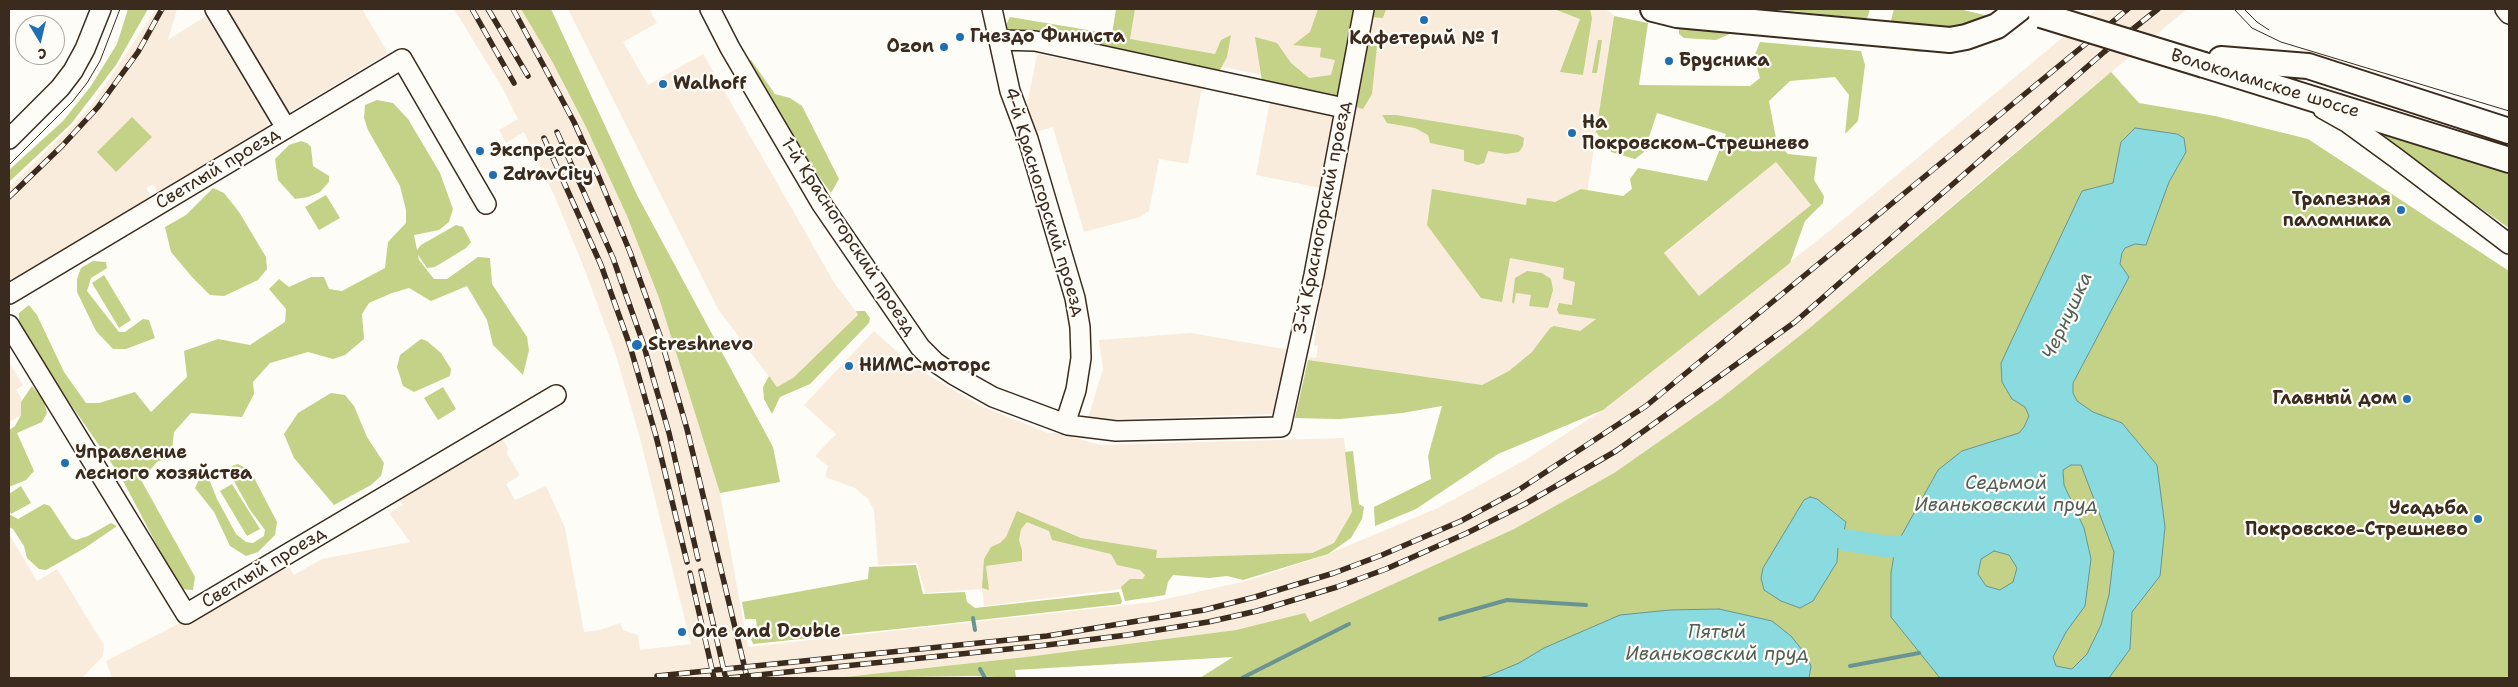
<!DOCTYPE html>
<html>
<head>
<meta charset="utf-8">
<style>
  body { margin:0 }
  #map { position:relative; width:2518px; height:687px; overflow:hidden; background:#fdfcf7; font-family:"Shantell Sans",sans-serif }
  canvas { display:block }
  .frame { position:absolute; inset:0; border:10px solid #3b2a1e; pointer-events:none }
  .north { position:absolute; left:15px; top:15px; width:50px; height:50px; box-sizing:border-box; background:#fdfcf7; border:1px solid #afa8a0; border-radius:50%; rotate:171deg; font-size:14px; font-weight:700; line-height:20px; text-align:center; color:#3b2a1e }
  .north::after { content:''; display:block; margin:auto; width:18px; height:22px; background:#1f6fb2; clip-path:polygon(50% 0,100% 100%,50% 72%,0 100%) }
</style>
</head>
<body>
<div id="map">
<canvas width="2518" height="687"></canvas>
<div class="frame"></div>
<div class="north">С</div>
</div>
<script>
const ctx = document.querySelector('canvas').getContext('2d');
ctx.lineJoin = 'round';
function fill(path, color) { ctx.fillStyle = color; ctx.fill(path, 'evenodd'); }
const poly = rows => new Path2D(rows.map(r => 'M' + r).join(''));
function trace(path, color, width, dash) { ctx.strokeStyle = color; ctx.lineWidth = width; ctx.lineCap = dash ? 'butt' : 'round'; ctx.setLineDash(dash || []); ctx.stroke(path); }
function write(font, color, halo, rows, align = 'center') {
  ctx.font = font + ' "Shantell Sans",sans-serif'; ctx.lineWidth = 4.5; ctx.setLineDash([]); ctx.textBaseline = 'middle'; ctx.strokeStyle = halo; ctx.fillStyle = color; for (const [text, x, y, turn = 0] of rows) {
    ctx.save(); ctx.translate(x, y); ctx.rotate((+turn || 0) * Math.PI / 180); ctx.textAlign = isNaN(turn) ? turn : align; if (halo) ctx.strokeText(text, 0, 0); ctx.fillText(text, 0, 0); ctx.restore();
  }
}
const built = poly([
  [156,9,177,9,168,40,206,16,269,122,267,127,176,181,177,183,158,194,153,184,146,188,152,198,9,283,9,187,74,124,94,102],
  [226,9,362,9,388,53,288,113],
  [454,9,521,9,553,63,586,127,627,216,659,298,720,493,748,647,1153,602,1250,580,1328,554,1438,508,1525,460,1603,410,1833,228,2097,9,2187,9,2001,164,1812,326,1720,399,1614,473,1514,529,1310,623,1305,614,1236,630,1026,657,836,678,112,678,106,661,289,567,294,575,322,559,410,542,389,513,403,505,397,496,499,434,508,448,507,454,520,475,506,484,515,500,546,486,565,528,584,632,600,630,620,623,623,630,638,635,640,650,691,644,640,438,615,352,584,268,554,195,524,132,506,143,499,130,518,119,503,89],
  [568,9,653,9,650,11,657,23,623,42,648,85,703,54,835,284,859,315,793,378,777,387,718,309],
  [1135,9,1356,9,1339,91,1128,47],
  [1369,9,1605,9,1614,15,1585,207,1597,318,1580,331,1544,376,1443,405,1402,413,1340,419,1295,418,1309,357,1316,358,1318,346,1314,345,1317,318],
  [1037,54,1202,87,1188,164,1159,159,1149,211,1140,217,1084,232,1053,127,1036,132,1023,107,1027,106],
  [1270,101,1331,114,1334,120,1321,188,1256,175],
  [1776,162,1811,205,1699,297,1664,254],
  [874,331,913,366,981,406,1048,433,1057,433,1101,445,1344,438,1352,512,1334,543,1312,553,1156,558,1155,585,984,606,982,589,925,593,917,563,878,565,874,510,868,499,855,488,825,477,828,466,815,456,836,434,804,405],
  [1191,333,1290,350,1286,358,1273,414,1096,420,1088,418,1103,369,1099,340],
  [9,362,23,385,16,390,29,411,9,422],
  [9,534,37,581,57,569,104,645,103,656,82,678,9,678]
]);
const green = poly([
  [128,9,148,9,116,65,71,124,9,182,9,170,63,121,91,86,117,44],
  [521,9,551,9,637,195,773,447,780,482,720,493,659,298,627,216,586,127,553,63],
  [1116,9,1135,9,1130,39,1215,54,1221,40,1231,35,1227,57,1220,70,1206,69,1007,31,1006,25,1010,17,1112,34],
  [1318,9,1386,9,1383,18,1371,17,1367,44,1377,46,1372,94,1363,109,1262,81,1255,37,1277,43,1291,63,1309,78,1331,75,1335,60,1320,57,1321,48,1293,45,1310,32],
  [1554,9,1590,9,1592,18,1583,75,1560,72,1580,19],
  [1774,9,1870,9,1867,19],
  [1894,9,1959,9,2019,23,1994,40,1976,46,1950,51,1919,52,1884,47],
  [1614,16,1648,23,1639,85,1750,86,1760,78,1754,57,1760,42,1861,51,1865,65,1858,121,1845,134,1849,95,1835,77,1790,81,1769,101,1777,144,1788,154,1817,157,1814,180,1824,196,1823,203,1805,221,1790,263,1603,410,1498,454,1416,509,1375,526,1374,507,1431,479,1428,456,1442,406,1402,413,1340,419,1295,418,1308,360,1482,385,1509,371,1532,352,1550,328,1554,326,1580,331,1596,319,1559,314,1557,310,1559,303,1572,305,1575,282,1563,279,1564,268,1510,258,1502,302,1481,298,1427,225,1432,189,1526,205,1527,198,1555,202,1581,189,1623,196,1632,189,1630,179,1638,168,1707,181,1726,134,1657,113,1644,152,1635,159,1611,152,1596,132],
  [1776,162,1811,205,1699,296,1664,253],
  [1679,27,1734,32,1716,40,1684,38,1679,34],
  [1598,40,1602,40,1597,73,1592,73],
  [751,60,775,94,790,98,802,106,839,179,831,193,801,152,748,61],
  [2111,72,2139,103,2215,116,2308,139,2509,271,2509,678,1200,678,1233,657,1015,670,1016,678,974,676,836,678,1026,657,1236,630,1305,613,1310,622,1514,529,1614,473,1720,399,1812,326],
  [377,100,393,103,408,119,440,173,453,209,449,222,439,230,414,235,417,250,421,245,456,225,463,227,471,242,466,248,435,267,427,268,418,255,419,260,434,279,447,279,478,257,490,258,492,284,527,337,529,350,523,375,493,345,487,320,467,286,431,301,409,288,392,293,369,303,362,314,364,339,345,355,333,359,308,352,270,363,253,382,254,394,242,417,191,413,174,432,171,459,158,461,141,480,195,577,193,590,180,589,121,477,24,337,19,326,19,313,29,305,37,315,64,372,86,403,99,403,135,392,151,412,187,377,184,351,218,339,250,345,285,322,286,309,269,289,279,279,289,287,311,277,324,277,329,289,342,291,385,268,388,242,406,223,406,210,400,186,368,130,364,118,365,105],
  [1382,115,1396,115,1518,135,1524,138,1523,146,1519,152,1506,154,1488,151,1484,163,1478,165,1464,161,1464,150,1430,143,1428,135,1415,128,1387,123],
  [132,117,152,137,116,172,97,152],
  [2389,135,2509,174,2509,228,2388,143,2383,137],
  [301,141,307,143,311,147,313,166,329,176,329,182,320,192,308,197,295,199,278,180,275,159,289,145],
  [213,188,224,193,239,212,266,257,267,269,258,280,224,296,210,295,192,277,171,252,165,227,186,215],
  [326,195,340,218,319,230,305,207],
  [93,261,106,262,107,268,91,278,87,291,119,332,125,332,143,319,149,320,155,338,126,349,113,349,96,331,77,292,77,279,81,268],
  [1527,271,1542,273,1551,279,1553,290,1548,308,1529,306,1531,295,1516,293,1514,304,1512,302,1515,278],
  [104,275,131,320,119,328,92,283],
  [856,311,865,311,870,318,869,323,810,384,780,397,772,414,764,399,763,387,769,376,777,387,793,378,858,315],
  [421,339,427,341,441,353,451,369,450,376,414,392,403,386,397,367,400,355],
  [32,386,44,401,47,413,42,422,17,433,34,471,26,480,9,487,9,430,15,426,21,415,21,402],
  [443,387,456,409,438,420,424,398],
  [331,393,345,395,354,406,367,437,384,463,381,476,371,485,334,505,294,458,284,434,298,413],
  [1353,451,1359,504,1364,507,1362,519,1351,538,1328,554,1243,580,1227,576,1209,578,1173,575,1168,582,1165,595,1125,601,1121,587,1130,579,1143,579,1145,575,1140,570,1117,565,1111,554,1052,540,1049,531,1027,522,1021,529,1019,540,1022,550,1022,561,986,566,989,590,982,588,984,559,991,547,1000,543,1006,537,1017,511,1081,538,1157,550,1156,558,1312,553,1334,543,1352,512,1345,452],
  [238,464,250,470,277,522,275,535,258,552,246,556,230,546,214,512,195,488,201,476,207,474,217,499,236,534,246,542,253,543,264,536,265,530,250,510,229,472,232,466],
  [232,484,260,529,247,536,220,491],
  [21,486,31,503,11,514,9,510,9,494],
  [44,504,50,506,71,538,76,540,88,536,111,523,117,526,85,548,46,570,39,569,27,558,24,546,13,529,9,527,9,514,18,519],
  [916,565,923,594,965,592,967,602,975,608,1119,592,1122,601,1121,604,935,625,753,644,751,639,757,629,756,619,745,619,742,602,868,579,869,567]
]);
const water = poly([
  [2135,128,2177,134,2184,138,2186,152,2169,182,2146,245,2135,244,2125,248,2122,253,2120,264,2129,277,2073,383,2073,393,2077,401,2093,412,2122,423,2157,465,2165,527,2160,576,2132,612,2130,649,2109,678,1940,678,1891,617,1891,573,1894,555,1883,546,1899,540,1938,470,1962,451,2019,433,2024,427,2029,416,2025,407,2012,399,2002,382,2001,363,2082,191,2113,183,2121,142,2135,128],
  [2071,465,2081,465,2114,552,2109,595,2101,625,2087,654,2072,669,2056,666,2053,657,2066,632,2085,606,2091,559,2084,528,2064,485,2063,470,2071,465],
  [1994,551,2009,555,2017,568,2013,582,2000,590,1986,586,1978,574,1981,559,1994,551],
  [1810,497,1817,499,1846,522,1844,531,1848,536,1869,541,1876,545,1843,545,1838,548,1837,562,1813,601,1800,608,1781,601,1764,590,1761,578,1763,568,1804,500,1810,497],
  [1719,609,1772,621,1791,636,1806,655,1811,666,1809,678,1477,678,1488,676,1519,663,1544,648,1620,615,1670,610,1719,609]
]);
const stream = poly([
  [973,618,975,630],
  [1440,619,1507,600,1586,605],
  [1850,666,1919,653],
  [980,669,985,678],
  [1242,678,1349,624]
]);
const river = poly([
  [1846,540,1883,546,1913,547]
]);
const minor = poly([
  [215,9,286,128],
  [710,9,730,48,821,203,920,347,935,362,954,375,993,397,1068,425,1116,431,1281,427,1314,275,1364,9],
  [992,9,1010,91,1028,139,1075,298,1080,327,1081,358,1076,390,1065,424],
  [2505,9,2509,14],
  [1000,40,1035,41,1344,108],
  [2323,109,2348,123,2396,158,2509,244],
  [9,139,60,88,73,71,85,49,101,9],
  [9,294,402,59,486,204],
  [9,325,186,614,556,395]
]);
const major = poly([
  [1653,9,1677,15,1950,40,1966,37,1997,26,2019,9],
  [2221,59,2308,66,2509,131],
  [2204,65,2509,160]
]);
const tram = poly([
  [2234,9,2252,28,2281,42,2509,111],
  [2244,9,2257,22,2269,30],
  [9,165,72,102,87,83,100,61,120,9]
]);
const rail = poly([
  [472,9,514,83],
  [488,9,528,76],
  [513,9,574,122,598,175,630,252,660,336,687,429,746,673],
  [557,132,613,258,643,343,669,433,698,559],
  [544,138,601,265,630,346,656,436,687,562],
  [9,197,62,146,98,107,138,52,162,9],
  [701,571,725,675],
  [690,573,714,678],
  [657,676,1047,636,1204,610,1255,597,1334,573,1382,555,1461,521,1517,491,1646,406,2128,9],
  [729,678,1047,645,1127,635,1208,622,1257,611,1337,587,1386,569,1467,533,1525,504,1616,451,1795,322,2104,52,2158,9]
]);
const majorBridge = poly([
  [2041,15,2204,65]
]);
const markers = [
  [1424,20,5,"#1f6fb2"],
  [960,37,5,"#1f6fb2"],
  [944,47,5,"#1f6fb2"],
  [1669,61,5,"#1f6fb2"],
  [663,84,5,"#1f6fb2"],
  [1572,133,5,"#1f6fb2"],
  [480,151,5,"#1f6fb2"],
  [493,175,5,"#1f6fb2"],
  [2401,210,5,"#1f6fb2"],
  [637,345,6,"#1f6fb2"],
  [849,366,5,"#1f6fb2"],
  [2407,399,5,"#1f6fb2"],
  [65,463,5,"#1f6fb2"],
  [2478,519,5,"#1f6fb2"],
  [682,632,5,"#1f6fb2"]
];
const poiNames = [
  ["Гнездо Финиста",970,37],
  ["Кафетерий № 1",1424,39,"center"],
  ["Ozon",934,47,"right"],
  ["Брусника",1679,61],
  ["Walhoff",673,84],
  ["На",1582,123],
  ["Покровском-Стрешнево",1582,144],
  ["Экспрессо",490,151],
  ["ZdravCity",503,175],
  ["Трапезная",2391,200,"right"],
  ["паломника",2391,221,"right"],
  ["Streshnevo",648,345],
  ["НИМС-моторс",859,366],
  ["Главный дом",2397,399,"right"],
  ["Управление",75,453],
  ["лесного хозяйства",75,474],
  ["Усадьба",2468,509,"right"],
  ["Покровское-Стрешнево",2468,530,"right"],
  ["One and Double",692,632]
];
const streetNames = [
  ["Волоколамское шоссе",2265,84,17],
  ["Светлый проезд",218,169,-31],
  ["4-й Красногорский проезд",1044,202,73],
  ["3-й Красногорский проезд",1323,218,-79],
  ["1-й Красногорский проезд",848,237,57],
  ["Светлый проезд",264,568,-31]
];
const waterNames = [
  ["Чернушка",2068,316,-65],
  ["Седьмой",2006,484],
  ["Иваньковский пруд",2006,506],
  ["Пятый",1717,633],
  ["Иваньковский пруд",1717,655]
];
fill(built, '#f9ecdc');
fill(green, '#c3d286');
fill(water, '#89dbdf');
trace(water, '#6a9492', 1);
trace(stream, '#6a9492', 4);
trace(river, '#89dbdf', 22);
trace(minor, '#3b2a1e', 22);
trace(major, '#3b2a1e', 28);
trace(minor, '#fdfcf7', 19);
trace(major, '#fdfcf7', 24);
trace(tram, '#3b2a1e', 1);
trace(rail, '#3b2a1e', 5.5);
trace(rail, '#fdfcf7', 4, [11]);
trace(majorBridge, '#3b2a1e', 28, []);
trace(majorBridge, '#fdfcf7', 24);
for (const [x, y, r, color] of markers) { const dot = new Path2D(); dot.arc(x, y, r, 0, 2 * Math.PI); ctx.fillStyle = color; ctx.fill(dot); trace(dot, '#fdfcf7', 2); }
write('bold 18px', '#3b2a1e', '#fdfcf7', poiNames, 'left');
write('18px', '#3b2a1e', '#fdfcf7', streetNames);
write('italic 19px', '#525f58', '#fdfcf7', waterNames);
</script>
</body>
</html>
